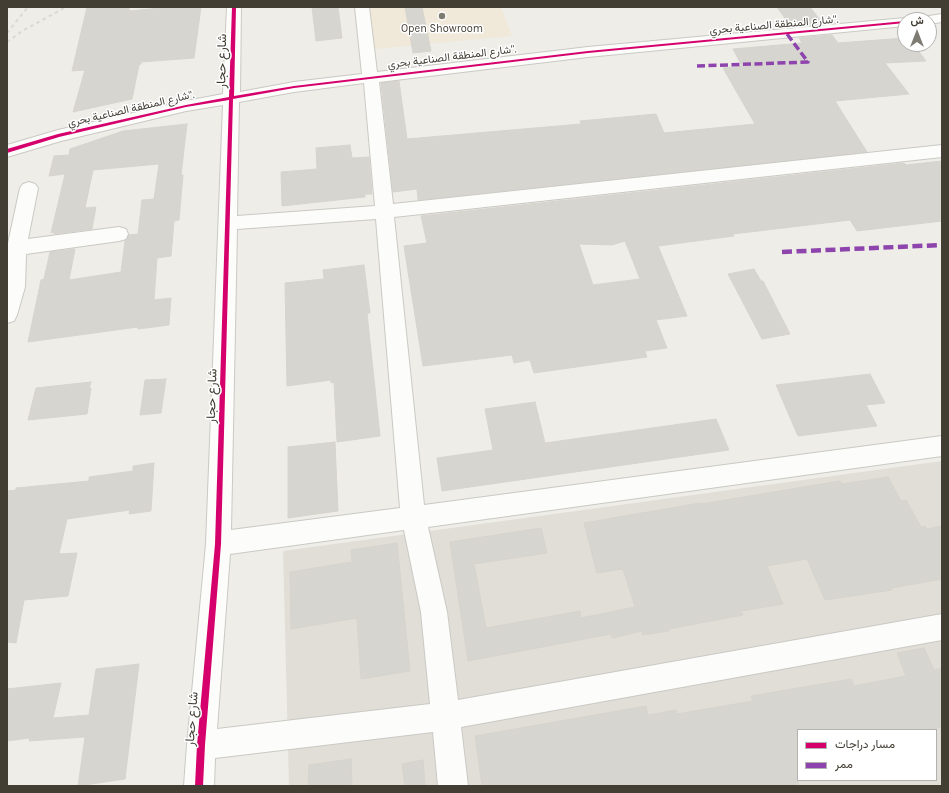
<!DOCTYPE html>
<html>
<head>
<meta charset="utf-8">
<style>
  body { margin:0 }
  #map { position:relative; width:949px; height:793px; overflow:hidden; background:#eeede7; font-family:Karla,Vazirmatn,sans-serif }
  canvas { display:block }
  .frame { position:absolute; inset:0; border:8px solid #423e34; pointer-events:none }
  .legend { position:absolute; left:797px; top:729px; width:140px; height:52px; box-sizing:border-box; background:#fff; border:1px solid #b3b2ae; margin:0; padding:5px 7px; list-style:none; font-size:12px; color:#423e34 }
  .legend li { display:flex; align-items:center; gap:8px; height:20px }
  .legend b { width:20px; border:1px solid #b3b2ae }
  .north { position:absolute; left:897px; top:12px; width:40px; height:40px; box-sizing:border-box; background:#fff; border:1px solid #b3b2ae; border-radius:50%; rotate:0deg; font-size:11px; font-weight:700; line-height:16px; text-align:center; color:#423e34 }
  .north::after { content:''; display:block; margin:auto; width:14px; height:18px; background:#7e7b73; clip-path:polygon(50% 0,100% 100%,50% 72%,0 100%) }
</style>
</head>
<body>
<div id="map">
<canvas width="949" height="793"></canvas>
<div class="frame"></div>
<ul class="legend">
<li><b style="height:5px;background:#d6006c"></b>مسار دراجات</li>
<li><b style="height:5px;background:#8e44ad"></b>ممر</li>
</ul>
<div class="north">ش</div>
</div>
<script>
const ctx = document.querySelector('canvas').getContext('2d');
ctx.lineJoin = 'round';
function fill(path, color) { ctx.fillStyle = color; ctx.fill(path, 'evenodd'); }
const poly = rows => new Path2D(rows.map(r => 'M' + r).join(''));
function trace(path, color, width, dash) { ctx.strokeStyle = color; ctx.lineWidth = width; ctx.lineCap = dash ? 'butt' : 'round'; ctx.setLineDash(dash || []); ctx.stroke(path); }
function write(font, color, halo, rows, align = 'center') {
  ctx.font = font + ' Karla,Vazirmatn,sans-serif'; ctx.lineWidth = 3; ctx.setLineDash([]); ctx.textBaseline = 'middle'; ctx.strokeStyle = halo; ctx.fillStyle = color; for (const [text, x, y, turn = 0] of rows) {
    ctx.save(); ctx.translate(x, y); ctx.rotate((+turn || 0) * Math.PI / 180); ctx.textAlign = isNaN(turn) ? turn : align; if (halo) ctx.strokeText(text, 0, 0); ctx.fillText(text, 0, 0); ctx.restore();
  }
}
const commercial = poly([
  [369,7,501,7,512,36,375,49]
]);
const industrial = poly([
  [942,461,942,786,289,786,283,551],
  [798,730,936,730,936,780,798,780]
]);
const building = poly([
  [87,7,129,7,129,11,161,8,161,7,201,7,194,58,141,62,141,64,139,65,132,99,73,112,85,70,72,71,87,7],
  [312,7,338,7,342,38,316,41,312,7],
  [405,7,422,7,431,51,413,53,405,7],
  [777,7,810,7,823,24,791,27,777,7],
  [832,35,838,43,905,38,905,44,913,44,926,61,885,63,909,94,835,101,867,152,418,200,417,189,393,192,381,83,399,81,407,139,581,124,580,121,656,114,664,133,755,124,723,68,742,66,733,49,802,43,799,38,832,35],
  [187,124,181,175,183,175,179,220,174,221,171,256,157,258,154,300,171,298,169,325,138,329,138,327,28,342,41,280,44,279,50,252,75,249,69,280,121,272,125,241,129,235,138,234,142,200,154,199,159,164,93,170,85,208,96,207,92,229,54,234,55,232,51,233,65,174,49,176,54,156,69,155,70,149,123,131,187,124],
  [350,145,352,158,369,157,372,194,365,194,365,197,282,206,281,172,317,169,316,148,350,145],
  [942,161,942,221,857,231,850,220,733,234,734,236,658,246,687,316,656,320,667,348,645,351,647,357,534,373,530,360,514,363,512,355,423,366,404,246,427,243,421,216,904,163,906,165,942,161],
  [625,241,640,279,593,285,579,244,612,245,625,241],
  [364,265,370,313,367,313,380,436,337,442,334,382,331,383,331,380,287,386,285,283,324,279,323,270,364,265],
  [754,269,761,281,763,281,790,334,762,339,728,274,754,269],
  [870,374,885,403,866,405,877,426,798,436,776,385,870,374],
  [166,379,161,413,140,415,145,380,166,379],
  [91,382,89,389,91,388,87,414,28,420,36,388,91,382],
  [535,402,545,443,716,419,729,450,442,491,437,458,493,450,485,409,535,402],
  [335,442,338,511,288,518,288,447,335,442],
  [154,463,151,511,129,514,130,510,67,519,59,554,77,553,68,596,24,600,16,643,7,642,7,491,16,490,16,488,89,481,89,477,133,471,133,466,154,463],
  [888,477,901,501,906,500,921,527,925,526,927,529,942,526,942,579,892,588,892,590,825,600,807,559,767,566,783,604,741,611,743,615,669,629,669,631,643,635,642,631,612,638,611,634,468,661,450,542,541,528,547,553,474,564,486,628,580,611,581,618,635,607,623,569,597,573,584,523,700,503,701,504,840,481,842,484,888,477],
  [397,543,410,671,361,679,357,618,291,629,290,572,352,562,351,550,397,543],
  [924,648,934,670,942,668,942,727,927,730,798,730,798,786,482,786,475,736,646,706,648,715,676,710,677,714,753,701,751,696,851,679,854,686,906,676,897,653,924,648],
  [139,664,125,779,78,786,85,737,29,741,30,738,7,741,7,689,61,683,53,718,89,715,96,669,139,664],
  [351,759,352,786,308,786,309,765,351,759],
  [423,760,425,786,405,786,402,764,423,760]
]);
const minor = poly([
  [227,7,241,7,240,92,294,82,362,74,355,7,369,7,377,72,588,47,905,18,910,19,911,20,905,20,905,26,588,57,379,82,393,204,942,145,942,157,394,217,424,505,942,436,942,456,428,527,447,612,458,700,942,614,942,640,461,727,468,786,438,786,433,732,215,758,214,786,184,786,187,745,206,544,223,105,186,111,61,141,7,157,7,145,58,130,186,101,223,94,227,7],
  [364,83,375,206,237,216,239,102,294,92,364,83],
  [376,219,400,508,231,530,237,229,376,219],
  [404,530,421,612,430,704,217,729,230,554,404,530],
  [942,14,942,22,929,24,929,20,920,20,922,17,942,14],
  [29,182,35,184,38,188,28,239,119,227,126,229,128,234,126,239,119,241,26,254,25,287,17,315,14,321,7,323,7,248,20,188,23,184,29,182]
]);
const rail = poly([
  [7,33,28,7],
  [7,42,24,30,66,7]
]);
const quietFar1 = poly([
  [697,66,808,62,787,34]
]);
const quiet = poly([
  [782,252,942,245]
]);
const cycleway = poly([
  [232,7,236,7,234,96,294,86,588,51,905,21,905,23,588,53,294,88,233,99,221,544,205,745,203,786,195,786,197,745,215,544,229,100,186,107,59,137,7,153,7,149,58,134,186,105,229,97,232,7]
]);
const markers = [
  [442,16,4,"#7e7b73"]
];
const farStreetnames = [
  ["شارع المنطقة الصناعية بحري\".",774,25,-5],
  ["شارع المنطقة الصناعية بحري\".",452,57,-7],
  ["شارع المنطقة الصناعية بحري\".",131,109,-13]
];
const farPoinames = [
  ["Open Showroom",442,29]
];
const streetNames = [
  ["شارع حجار",222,61,-89],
  ["شارع حجار",212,396,-88],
  ["شارع حجار",192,719,-86]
];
fill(commercial, '#f0e9da');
fill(industrial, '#e1ded8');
fill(building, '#d7d5d0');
trace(building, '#d6d4cd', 1);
trace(minor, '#cac9c3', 2);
fill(minor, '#fcfcfb');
trace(rail, '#d8d8d7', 2, [3.5, 3.5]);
trace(quietFar1, '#8e44ad', 3.5, [8, 3.5]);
trace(quiet, '#8e44ad', 4.5, [10, 4.5]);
fill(cycleway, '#d6006c');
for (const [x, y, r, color] of markers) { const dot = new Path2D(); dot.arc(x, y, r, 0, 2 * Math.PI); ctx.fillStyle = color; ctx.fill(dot); trace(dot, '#fff', 1.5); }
write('11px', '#423e34', '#fff', farStreetnames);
write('11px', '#423e34', '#fff', farPoinames);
write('13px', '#423e34', '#fff', streetNames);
</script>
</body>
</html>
